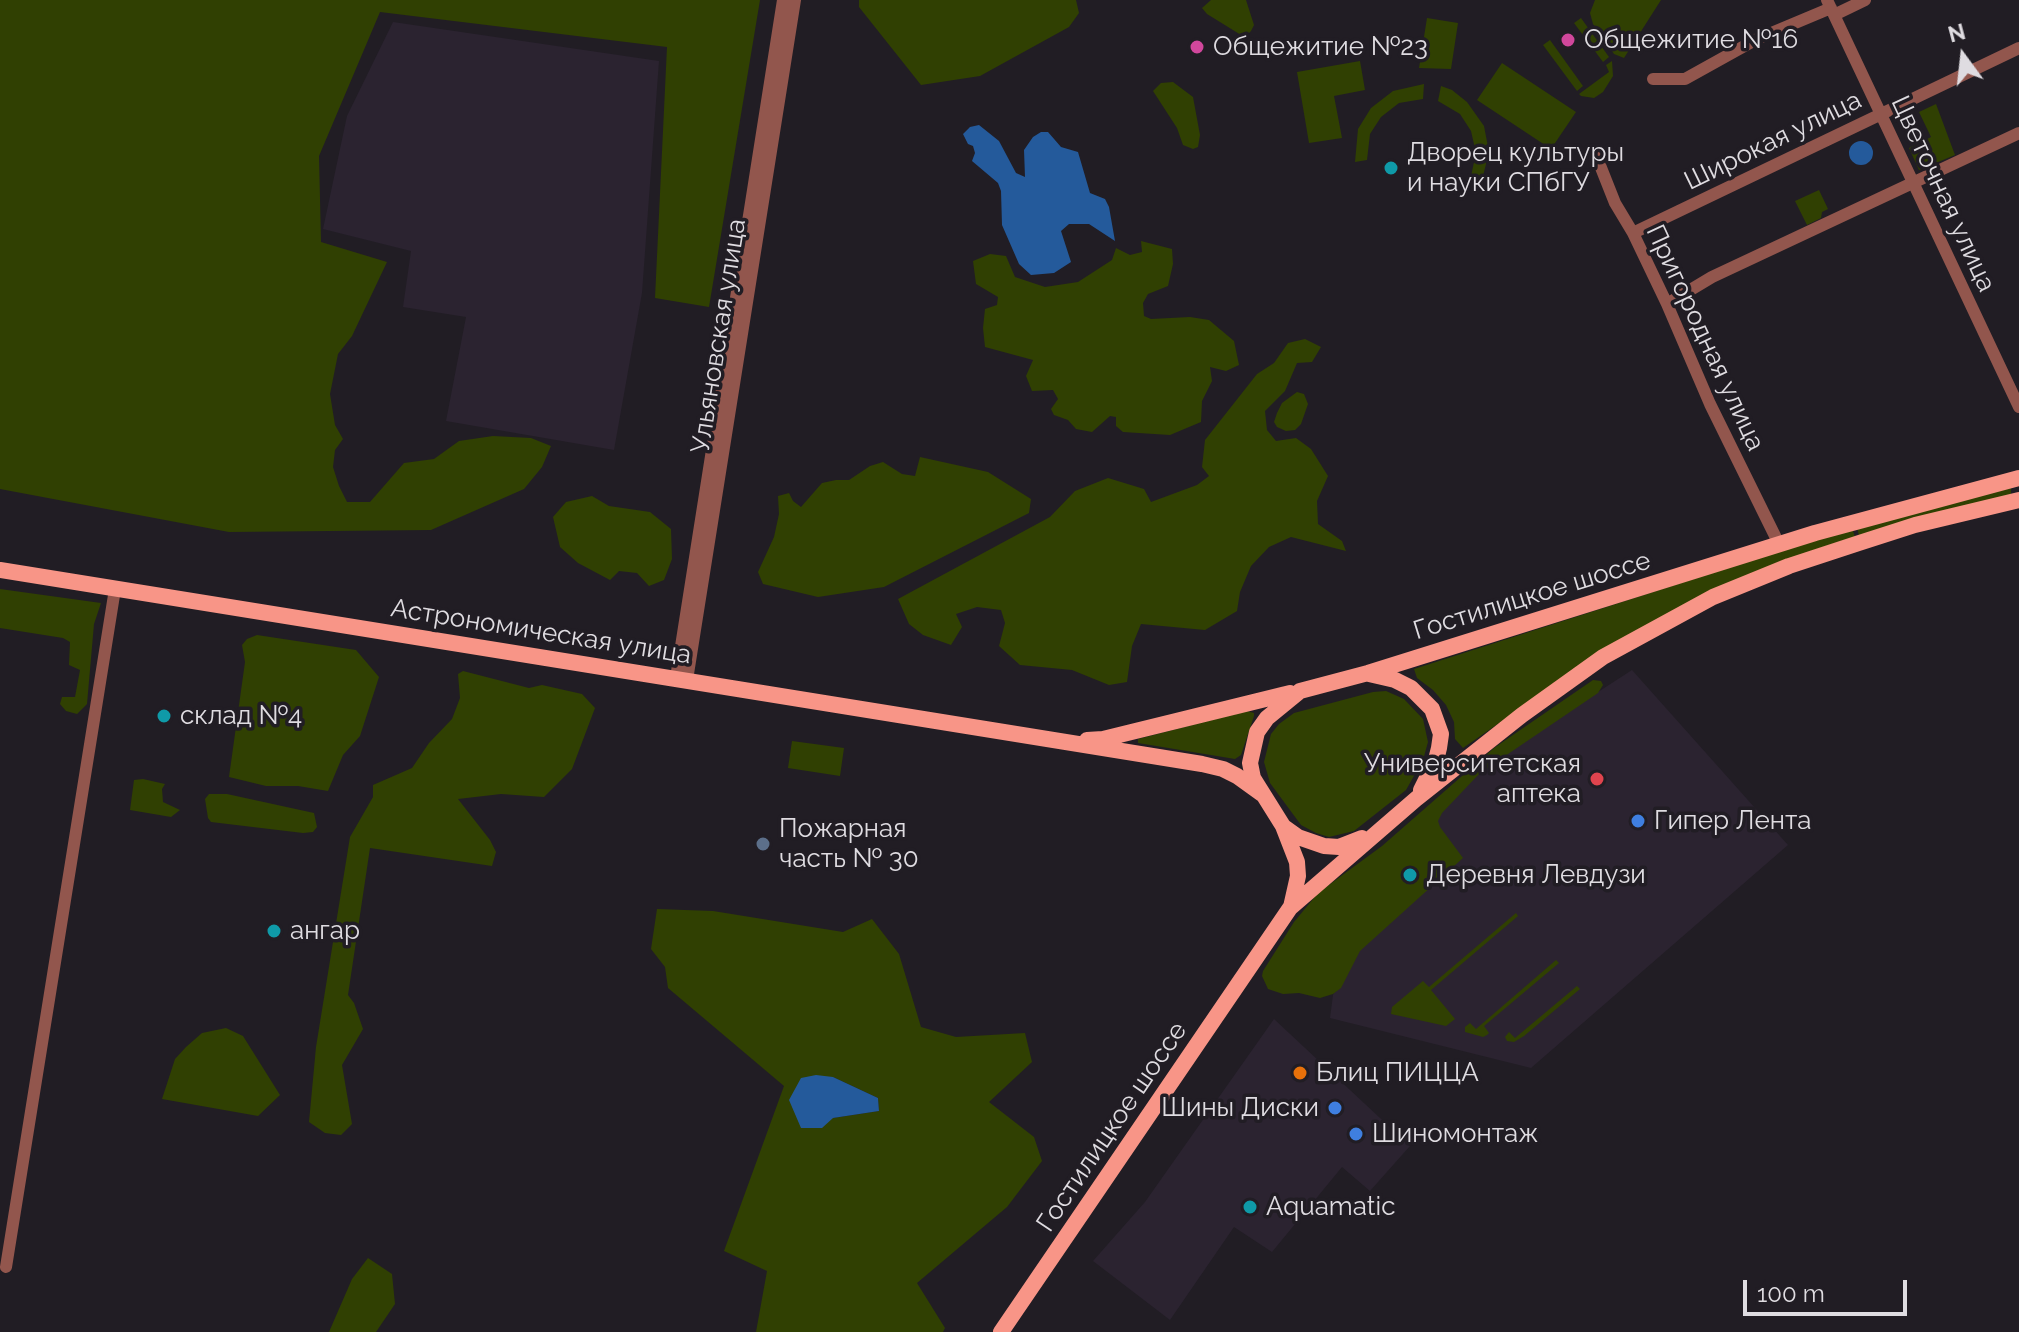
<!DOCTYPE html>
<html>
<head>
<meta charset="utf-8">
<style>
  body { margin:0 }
  #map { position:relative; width:2019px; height:1332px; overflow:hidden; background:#211d24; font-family:Raleway,sans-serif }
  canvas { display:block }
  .north { position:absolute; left:1923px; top:16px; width:80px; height:80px; -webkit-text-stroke:6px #211d24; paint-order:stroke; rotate:345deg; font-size:22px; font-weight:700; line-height:32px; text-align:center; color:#dfdce1 }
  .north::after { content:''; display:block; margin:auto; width:28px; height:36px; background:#dfdce1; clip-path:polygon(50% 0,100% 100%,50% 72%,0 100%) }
  .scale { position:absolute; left:1743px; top:1280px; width:164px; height:36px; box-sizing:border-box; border:4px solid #dfdce1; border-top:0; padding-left:10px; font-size:24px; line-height:28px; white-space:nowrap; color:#dfdce1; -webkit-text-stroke:6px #211d24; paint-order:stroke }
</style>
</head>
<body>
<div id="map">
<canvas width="2019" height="1332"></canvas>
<div class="north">N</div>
<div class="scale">100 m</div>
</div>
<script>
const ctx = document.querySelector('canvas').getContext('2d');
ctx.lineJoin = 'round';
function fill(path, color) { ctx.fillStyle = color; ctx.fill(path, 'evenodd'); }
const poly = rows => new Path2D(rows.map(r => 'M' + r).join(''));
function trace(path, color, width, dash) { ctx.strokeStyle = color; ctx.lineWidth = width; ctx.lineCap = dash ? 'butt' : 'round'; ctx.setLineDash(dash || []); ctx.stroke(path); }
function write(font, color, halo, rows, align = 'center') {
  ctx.font = font + ' Raleway,sans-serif'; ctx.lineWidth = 7; ctx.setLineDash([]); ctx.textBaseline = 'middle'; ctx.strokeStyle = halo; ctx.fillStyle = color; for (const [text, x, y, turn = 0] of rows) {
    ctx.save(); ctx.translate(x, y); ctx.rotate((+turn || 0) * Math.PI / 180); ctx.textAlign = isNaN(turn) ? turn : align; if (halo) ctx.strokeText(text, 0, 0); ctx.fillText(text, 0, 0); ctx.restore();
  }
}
const built = poly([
  [393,22,659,61,642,293,614,450,446,421,466,317,403,307,411,251,323,229,347,116],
  [1632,670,1788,845,1531,1068,1330,1018,1333,995,1431,820,1473,773],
  [1274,1019,1410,1146,1370,1191,1342,1167,1272,1252,1234,1227,1170,1320,1093,1261,1145,1202]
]);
const green = poly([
  [0,0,760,0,709,307,655,298,667,47,380,12,319,156,321,242,387,262,352,336,338,354,330,394,335,425,343,439,335,450,333,467,339,486,347,502,370,502,404,463,434,459,459,441,493,436,531,438,551,446,542,467,524,489,431,530,229,532,0,489],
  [859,0,1076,0,1079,13,1069,27,980,76,921,85,859,7],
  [1211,0,1246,0,1254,25,1251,31,1247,35,1241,35,1207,14,1202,8],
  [1595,0,1661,0,1624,58,1614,54,1593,24,1590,13],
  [1427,18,1458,23,1451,69,1419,68],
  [1581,18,1609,57,1603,62,1574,23],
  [1550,40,1583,86,1577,91,1543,45],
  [1360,61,1365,90,1334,96,1342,138,1309,143,1297,72],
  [1612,61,1613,76,1603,92,1594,98,1581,96,1579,94,1609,72,1606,65],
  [1502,63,1576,112,1551,149,1477,100],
  [1173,82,1193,97,1200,135,1198,147,1193,149,1183,145,1177,128,1153,91,1161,83],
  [1424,84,1423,99,1399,103,1381,117,1370,134,1367,160,1355,162,1358,129,1371,108,1393,91],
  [1441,86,1452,90,1467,102,1484,126,1489,152,1482,180,1471,176,1476,153,1471,131,1460,114,1438,101],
  [1936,104,1955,155,1919,170,1909,148,1931,137,1919,112],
  [1819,190,1828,209,1822,212,1821,218,1807,225,1795,201],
  [1141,241,1172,249,1173,264,1168,286,1148,294,1143,303,1144,316,1151,319,1190,317,1209,320,1234,341,1239,365,1226,371,1210,367,1212,381,1202,401,1201,422,1170,435,1123,432,1116,426,1116,417,1110,416,1092,432,1076,429,1068,420,1054,415,1051,409,1058,399,1053,390,1032,391,1026,376,1033,360,985,347,983,328,985,309,997,305,998,297,976,284,973,261,990,254,1006,256,1015,277,1045,287,1078,282,1112,260,1116,248,1130,255,1142,252],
  [1305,339,1321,347,1312,362,1297,363,1285,391,1265,411,1267,430,1276,441,1296,438,1311,449,1328,476,1317,501,1318,524,1342,541,1346,551,1291,537,1269,547,1251,566,1240,592,1237,611,1205,630,1141,624,1132,646,1127,682,1109,685,1072,670,1020,665,999,646,1005,623,1001,610,977,607,956,614,962,627,951,645,923,635,909,624,898,599,1050,517,1075,491,1108,478,1144,489,1151,502,1197,485,1209,476,1202,467,1205,440,1257,374,1274,363,1288,343],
  [1297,392,1304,394,1308,404,1301,424,1295,430,1286,431,1277,427,1274,422,1277,413,1282,403],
  [920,457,988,472,1031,499,1029,513,884,587,818,597,763,584,758,572,774,537,779,514,778,496,789,493,793,501,801,507,822,483,836,480,849,480,870,466,883,462,902,474,915,476],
  [2011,488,2011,495,1859,536,1857,527],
  [592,496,609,506,650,512,671,529,672,559,664,580,649,586,637,573,619,571,610,580,578,563,560,547,553,517,566,502],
  [1852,528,1855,537,1811,551,1531,701,1463,748,1455,739,1454,722,1446,705,1433,690,1417,678,1414,669],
  [0,589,101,603,94,624,87,704,77,714,66,711,60,704,62,697,75,697,80,670,69,665,70,642,63,638,0,628],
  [257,635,356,650,379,677,360,736,343,755,328,791,298,786,266,786,229,777,245,662,242,645,247,639],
  [463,671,529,688,542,685,582,694,595,708,572,769,544,797,501,794,458,799,490,840,496,852,492,866,370,848,348,995,354,1003,363,1029,342,1065,352,1124,341,1135,325,1133,309,1122,316,1047,350,837,373,797,373,785,412,768,429,743,452,719,460,698,458,674],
  [1593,680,1601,681,1603,685,1598,693,1480,773,1442,813,1438,821,1440,827,1463,858,1360,951,1341,988,1333,994,1320,998,1299,993,1283,994,1268,989,1262,976,1263,971,1294,922,1318,893,1382,846,1494,748],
  [1386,691,1404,699,1423,719,1428,742,1423,760,1406,790,1354,831,1329,837,1316,833,1301,825,1270,783,1264,762,1271,734,1279,724,1294,713,1373,692],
  [1247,711,1254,713,1254,716,1241,755,1235,759,1138,743,1138,739],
  [792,741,844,748,840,776,788,768],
  [143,779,165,784,162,789,163,802,180,810,171,817,130,810,134,780],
  [209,794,227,794,314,813,317,827,313,832,303,833,211,822,208,818,205,799],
  [657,909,713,911,843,932,872,919,899,954,921,1027,956,1037,1025,1033,1032,1062,989,1102,1034,1137,1042,1161,1007,1207,917,1283,945,1328,943,1332,756,1332,767,1271,724,1251,784,1086,668,988,665,967,651,949],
  [833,1077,878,1098,879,1111,833,1118],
  [1516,913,1518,916,1431,990,1455,1019,1446,1026,1391,1014,1392,1007,1423,981,1429,987],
  [1556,960,1559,963,1484,1026,1489,1033,1487,1035,1483,1037,1465,1032,1465,1027,1470,1023,1476,1029],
  [1577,986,1580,989,1524,1036,1514,1042,1507,1041,1505,1037,1509,1032,1515,1038],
  [226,1028,243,1036,280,1095,258,1116,162,1099,175,1059,186,1047,202,1033],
  [368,1258,392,1274,395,1304,376,1332,329,1332,352,1279]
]);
const water = poly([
  [979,125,999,141,1016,173,1025,177,1024,150,1033,137,1041,132,1048,132,1061,147,1078,152,1090,193,1105,199,1109,207,1115,241,1089,224,1069,224,1061,231,1071,262,1054,273,1031,275,1019,264,1002,225,1001,191,998,183,972,161,975,153,973,146,968,144,963,134,970,127],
  '1849 153a12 12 0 1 1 24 0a12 12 0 1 1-24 0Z',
  [816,1075,833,1077,878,1098,879,1111,833,1118,822,1128,801,1128,789,1100,801,1078]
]);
const minor = poly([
  [1827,0,2019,407],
  [1834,15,1865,0],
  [1653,79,1685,79,1757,39,1831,8],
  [1594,150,1615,203,1633,233,1667,304,1710,404,1779,544],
  [1633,233,2019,48],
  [1667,304,1712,277,2019,133],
  [676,678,783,0],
  [687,680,795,0],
  [6,1267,115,589]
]);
const major = poly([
  [0,570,1202,764,1223,769,1237,776,1262,794],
  [1369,674,1395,680,1411,688,1432,709,1441,734,1439,748,1436,760,1421,790],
  [1087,740,1103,739,1290,693],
  [1284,827,1298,837,1324,846,1339,847,1362,838],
  [1291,907,1298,876,1297,862,1283,826,1253,778,1250,763,1257,732,1267,718,1300,691,1368,673,1815,533,2019,478],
  [1001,1332,1290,908,1416,799,1522,715,1603,657,1713,597,1789,566,1859,543,1915,525,2019,500]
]);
const markers = [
  [1568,40,8,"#d1479c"],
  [1197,47,8,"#d1479c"],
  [1391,168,8,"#0f9aa8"],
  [164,716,8,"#0f9aa8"],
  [1597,779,8,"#e0444e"],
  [1638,821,8,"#3f7fe0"],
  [763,844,8,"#5c6f8a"],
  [1410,875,8,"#0f9aa8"],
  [274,931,8,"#0f9aa8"],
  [1300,1073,8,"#e8710a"],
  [1335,1108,8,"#3f7fe0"],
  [1356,1134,8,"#3f7fe0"],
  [1250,1207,8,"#0f9aa8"]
];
const poiNames = [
  ["Общежитие №16",1584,40],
  ["Общежитие №23",1213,47],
  ["Дворец культуры",1407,153],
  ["и науки СПбГУ",1407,183],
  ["склад №4",180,716],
  ["Университетская",1581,764,"right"],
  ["аптека",1581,794,"right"],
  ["Гипер Лента",1654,821],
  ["Пожарная",779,829],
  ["часть № 30",779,859],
  ["Деревня Левдузи",1426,875],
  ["ангар",290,931],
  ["Блиц ПИЦЦА",1316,1073],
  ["Шины Диски",1319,1108,"right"],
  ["Шиномонтаж",1372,1134],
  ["Aquamatic",1266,1207]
];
const streetNames = [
  ["Широкая улица",1773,141,-26],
  ["Цветочная улица",1943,194,65],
  ["Ульяновская улица",719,336,-81],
  ["Пригородная улица",1705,338,65],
  ["Гостилицкое шоссе",1532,596,-17],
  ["Астрономическая улица",541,632,9],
  ["Гостилицкое шоссе",1112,1127,-56]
];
fill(built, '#2b2330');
fill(green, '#304002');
fill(water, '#245a9b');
trace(minor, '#92564d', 12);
trace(major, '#f89587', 16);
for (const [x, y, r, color] of markers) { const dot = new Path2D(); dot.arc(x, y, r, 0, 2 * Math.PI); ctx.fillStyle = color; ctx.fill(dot); trace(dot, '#211d24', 3); }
write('26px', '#dfdce1', '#211d24', poiNames, 'left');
write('26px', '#dfdce1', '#211d24', streetNames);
</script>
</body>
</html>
